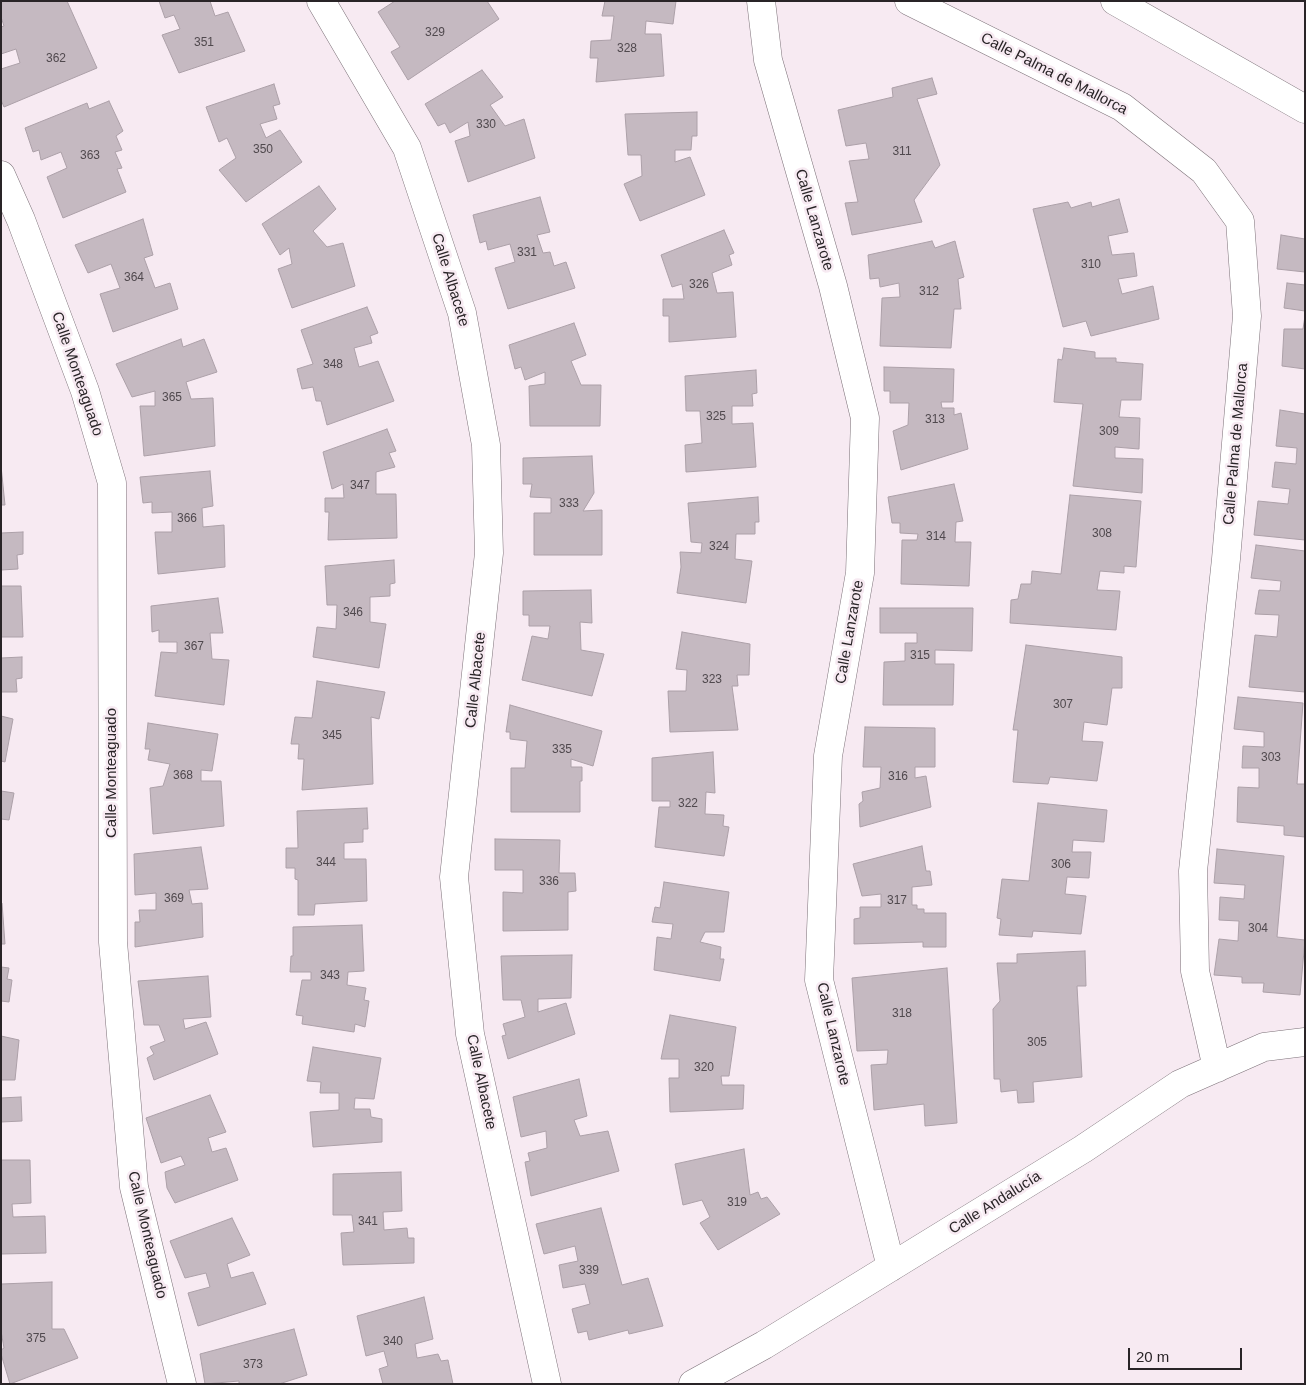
<!DOCTYPE html>
<html>
<head>
<meta charset="utf-8">
<style>
  body { margin:0 }
  #map { position:relative; width:1306px; height:1385px; overflow:hidden; background:#f7eaf2; font-family:Helvetica,sans-serif }
  canvas { display:block }
  .frame { position:absolute; inset:0; border:2px solid #292427; pointer-events:none }
  .scale { position:absolute; left:1128px; top:1348px; width:114px; height:22px; box-sizing:border-box; border:2px solid #292427; border-top:0; padding-left:6px; font-size:15px; line-height:18px; white-space:nowrap; color:#292427; -webkit-text-stroke:4px #f7eaf2; paint-order:stroke }
</style>
</head>
<body>
<div id="map">
<canvas width="1306" height="1385"></canvas>
<div class="frame"></div>
<div class="scale">20 m</div>
</div>
<script>
const ctx = document.querySelector('canvas').getContext('2d');
ctx.lineJoin = 'round';
function fill(path, color) { ctx.fillStyle = color; ctx.fill(path, 'evenodd'); }
const poly = rows => new Path2D(rows.map(r => 'M' + r).join(''));
function trace(path, color, width, dash) { ctx.strokeStyle = color; ctx.lineWidth = width; ctx.lineCap = dash ? 'butt' : 'round'; ctx.setLineDash(dash || []); ctx.stroke(path); }
function write(font, color, halo, rows, align = 'center') {
  ctx.font = font + ' Helvetica,sans-serif'; ctx.lineWidth = 5; ctx.setLineDash([]); ctx.textBaseline = 'middle'; ctx.strokeStyle = halo; ctx.fillStyle = color; for (const [text, x, y, turn = 0] of rows) {
    ctx.save(); ctx.translate(x, y); ctx.rotate((+turn || 0) * Math.PI / 180); ctx.textAlign = isNaN(turn) ? turn : align; if (halo) ctx.strokeText(text, 0, 0); ctx.fillText(text, 0, 0); ctx.restore();
  }
}
const building = poly([
  [1,1,67,1,97,68,4,107,1,100,1,69,20,63,16,49,1,54,1,27,4,26,1,17,1,1],
  [159,1,210,1,215,16,228,12,245,51,179,73,162,35,180,29,174,15,165,18,159,1],
  [395,1,487,1,499,19,408,80,391,52,400,47,378,12,395,1],
  [605,1,676,1,673,24,646,21,645,34,661,34,664,76,596,82,598,58,590,58,591,41,611,40,614,16,602,16,605,1],
  [482,70,503,97,490,105,505,126,524,119,535,158,468,182,455,141,470,136,468,122,450,133,445,123,438,126,425,104,482,70],
  [932,78,937,94,917,99,940,165,914,200,922,222,852,235,845,203,858,202,849,161,869,159,866,143,846,146,838,110,893,97,892,88,932,78],
  [274,84,280,104,273,106,277,119,260,124,266,138,280,130,302,162,246,202,219,170,236,158,227,138,219,142,206,107,274,84],
  [109,101,123,131,116,136,122,150,115,152,122,168,117,169,126,192,63,218,47,177,67,168,61,152,41,160,39,150,33,152,25,128,87,103,89,109,109,101],
  [697,112,697,136,692,136,691,150,675,150,675,162,690,157,705,195,640,221,624,184,642,176,641,155,628,155,625,114,697,112],
  [319,186,336,209,313,231,327,247,343,243,355,286,292,308,278,269,292,264,289,248,280,255,262,224,319,186],
  [540,197,550,232,537,235,543,253,550,252,554,266,566,262,575,288,508,309,495,268,515,262,510,244,488,250,486,241,480,243,473,215,540,197],
  [1119,199,1128,232,1108,236,1112,255,1134,253,1137,276,1118,279,1122,294,1153,286,1159,319,1091,336,1086,321,1063,327,1033,209,1068,202,1071,208,1091,202,1092,207,1119,199],
  [143,219,153,255,144,258,155,288,170,283,178,309,113,332,100,294,120,288,111,264,88,273,75,245,143,219],
  [724,230,734,253,729,255,732,265,712,273,717,293,733,292,736,337,669,342,669,316,663,316,663,299,684,299,682,284,672,287,661,255,724,230],
  [1281,235,1305,239,1305,272,1277,269,1281,235],
  [932,241,935,248,955,241,964,277,958,279,961,309,954,309,951,348,880,346,882,298,900,297,899,283,880,287,879,278,870,279,868,255,932,241],
  [1287,283,1305,285,1305,311,1284,308,1287,283],
  [367,307,378,333,370,336,372,343,354,348,359,367,378,361,394,401,327,425,321,401,316,401,313,387,302,389,297,369,313,364,301,330,367,307],
  [1305,316,1305,369,1282,366,1284,329,1303,329,1305,316],
  [574,323,586,355,571,361,581,385,601,385,600,426,530,426,529,386,545,384,545,372,525,380,521,367,515,369,509,345,574,323],
  [181,339,183,347,204,339,217,372,186,382,191,399,213,398,215,446,144,456,140,406,155,406,155,391,132,397,116,364,181,339],
  [1064,348,1095,352,1095,358,1116,358,1116,362,1143,364,1141,400,1121,400,1119,417,1140,418,1139,449,1115,447,1115,458,1143,459,1142,493,1073,486,1083,404,1054,402,1058,359,1062,360,1064,348],
  [884,367,954,369,953,402,941,402,942,408,954,408,954,415,961,413,968,449,901,470,893,431,908,425,909,403,890,403,890,391,884,391,884,367],
  [756,370,757,393,752,394,753,406,732,406,732,424,753,423,756,467,686,472,685,445,702,443,700,411,686,411,685,376,756,370],
  [1280,410,1305,414,1305,540,1254,535,1258,501,1288,504,1290,489,1272,487,1275,462,1296,464,1297,448,1276,446,1280,410],
  [387,429,396,451,389,453,395,467,376,472,376,494,396,494,397,538,328,540,329,512,325,512,325,498,344,498,343,484,332,489,323,452,387,429],
  [592,456,594,493,583,511,602,510,602,555,534,555,534,513,551,513,551,498,530,497,532,484,523,484,523,458,592,456],
  [1,466,5,505,1,505,1,466],
  [210,471,213,506,202,508,203,527,224,525,225,567,158,574,155,532,172,532,172,512,152,513,152,502,143,503,140,477,210,471],
  [954,484,963,521,956,522,955,542,971,542,969,586,901,584,902,540,917,540,918,534,900,533,900,523,892,523,888,497,954,484],
  [1070,495,1141,501,1136,567,1124,566,1124,573,1100,571,1097,590,1120,591,1116,630,1010,623,1011,600,1018,599,1021,584,1031,584,1032,571,1061,574,1070,495],
  [758,497,759,522,755,522,755,534,736,534,735,559,752,561,746,603,677,593,681,567,680,552,701,553,702,543,691,542,688,503,758,497],
  [23,532,23,554,17,555,18,569,1,570,1,533,23,532],
  [1256,545,1305,551,1305,692,1249,687,1255,635,1277,637,1279,615,1255,614,1259,590,1280,591,1281,581,1251,578,1256,545],
  [394,560,395,583,390,584,390,596,370,597,370,622,386,624,379,668,313,657,317,627,336,629,337,605,327,605,325,566,394,560],
  [1,586,21,586,23,637,1,637,1,586],
  [591,590,592,623,580,622,581,650,604,654,592,696,522,680,532,636,548,639,550,626,529,626,529,615,523,615,523,591,591,590],
  [218,598,223,633,210,633,212,659,229,660,224,705,155,696,161,652,177,653,177,642,159,642,159,630,152,632,151,606,218,598],
  [880,608,973,608,972,651,935,650,935,664,954,664,953,705,883,705,884,662,905,661,905,643,917,643,917,633,880,633,880,608],
  [682,632,750,644,749,675,737,675,738,686,732,686,738,730,670,732,668,691,686,691,687,670,676,669,682,632],
  [1026,645,1122,657,1122,688,1112,688,1107,725,1084,722,1082,741,1103,742,1097,781,1050,777,1048,784,1013,782,1018,730,1013,730,1026,645],
  [22,657,22,678,16,679,17,692,1,692,1,658,22,657],
  [317,681,385,692,379,719,371,717,373,784,302,790,304,759,298,759,299,744,291,744,295,717,312,718,317,681],
  [1238,697,1303,703,1297,784,1305,784,1305,837,1284,835,1284,826,1237,822,1238,787,1259,788,1259,768,1242,768,1243,746,1264,747,1264,732,1234,729,1238,697],
  [510,705,602,731,593,766,571,759,571,767,582,767,582,781,580,781,580,812,511,812,511,768,525,768,527,741,510,739,510,732,506,732,510,705],
  [1,716,13,719,5,762,1,761,1,716],
  [148,723,218,734,212,771,201,770,201,781,221,781,224,826,153,834,150,788,163,786,170,764,148,760,150,749,145,749,148,723],
  [865,727,935,728,935,767,915,767,915,778,926,776,931,807,860,827,859,804,863,801,862,792,880,788,881,767,863,767,865,727],
  [713,752,715,793,706,792,705,814,724,815,723,826,729,827,724,856,655,847,659,807,670,807,670,801,652,801,652,758,713,752],
  [1,791,14,793,9,820,1,819,1,791],
  [1038,803,1107,810,1104,842,1073,840,1072,852,1091,852,1089,878,1067,877,1065,894,1086,896,1081,934,1033,931,1032,937,999,935,1001,919,997,918,1002,879,1029,881,1038,803],
  [367,808,368,829,363,829,363,842,344,843,344,859,366,859,367,901,315,904,314,915,298,915,298,880,295,879,295,868,286,868,286,848,298,848,297,811,367,808],
  [495,839,560,840,559,873,575,873,576,891,568,892,568,930,503,931,503,892,523,893,523,870,495,870,495,839],
  [922,846,926,871,930,871,932,885,912,887,912,905,917,905,917,909,924,909,924,913,946,913,946,947,923,947,923,942,854,944,854,919,860,918,860,907,881,907,881,894,862,896,853,864,922,846],
  [201,847,208,889,189,890,192,904,202,903,203,937,135,947,135,922,140,922,139,910,156,910,156,893,135,895,134,854,201,847],
  [1217,849,1284,856,1277,937,1305,940,1300,995,1263,992,1264,983,1242,983,1242,977,1214,975,1219,939,1238,941,1239,921,1219,920,1220,897,1244,899,1245,885,1214,883,1217,849],
  [664,882,729,892,724,932,705,932,700,942,721,947,720,959,724,959,720,981,654,970,657,937,671,939,673,924,652,922,655,907,660,908,664,882],
  [1,903,2,903,5,944,1,944,1,903],
  [362,925,364,971,348,972,347,985,366,988,364,1000,369,1001,365,1027,355,1024,354,1032,302,1024,303,1016,296,1015,302,980,311,980,311,972,290,972,291,956,293,956,293,927,362,925],
  [1085,951,1086,986,1077,986,1082,1077,1033,1082,1034,1102,1018,1103,1017,1090,1001,1092,1000,1079,994,1079,993,1009,1000,1001,997,963,1017,963,1017,954,1085,951],
  [572,955,571,998,538,999,538,1012,566,1003,575,1034,508,1059,502,1036,506,1035,503,1024,525,1017,521,1000,503,1000,501,956,572,955],
  [1,967,9,968,7,979,12,980,9,1002,1,1001,1,967],
  [947,968,957,1123,925,1126,924,1104,874,1110,871,1065,887,1064,888,1050,857,1051,852,978,947,968],
  [208,976,211,1017,183,1019,185,1029,206,1022,218,1054,154,1080,147,1058,154,1054,150,1047,165,1041,159,1025,144,1025,138,981,208,976],
  [670,1015,736,1027,729,1076,721,1076,722,1085,744,1085,743,1109,670,1112,669,1078,679,1078,679,1059,661,1059,670,1015],
  [1,1036,19,1040,15,1080,1,1080,1,1036],
  [313,1047,381,1058,374,1099,355,1098,354,1109,370,1109,371,1117,382,1119,382,1142,313,1147,310,1112,339,1110,339,1093,320,1093,321,1082,307,1081,313,1047],
  [579,1079,587,1116,574,1120,580,1136,608,1131,619,1171,531,1196,525,1162,530,1161,528,1153,547,1148,546,1131,521,1137,513,1097,579,1079],
  [210,1095,226,1132,208,1138,212,1152,226,1148,238,1180,175,1203,167,1188,165,1172,185,1165,181,1156,161,1163,146,1118,210,1095],
  [21,1097,22,1121,1,1122,1,1098,21,1097],
  [744,1149,750,1195,758,1192,761,1199,767,1197,780,1214,718,1250,700,1223,710,1217,702,1200,683,1205,675,1164,744,1149],
  [1,1160,30,1160,31,1203,12,1204,13,1217,45,1216,46,1253,1,1254,1,1160],
  [401,1172,402,1211,383,1212,384,1230,407,1228,408,1238,414,1238,414,1263,343,1265,341,1233,354,1232,352,1215,333,1215,333,1174,401,1172],
  [601,1208,622,1285,648,1278,663,1326,629,1334,628,1330,589,1340,587,1331,578,1333,572,1309,590,1304,585,1284,563,1288,559,1265,578,1261,575,1246,544,1254,536,1224,601,1208],
  [232,1218,250,1255,227,1264,231,1278,253,1272,266,1304,198,1326,188,1293,210,1287,206,1273,185,1278,170,1241,232,1218],
  [52,1282,52,1329,64,1329,78,1358,10,1384,1,1354,1,1350,4,1348,1,1331,1,1284,52,1282],
  [424,1297,433,1339,415,1344,417,1358,438,1354,441,1361,448,1360,453,1384,383,1384,379,1369,388,1366,384,1351,366,1356,357,1316,424,1297],
  [294,1329,307,1375,279,1384,239,1384,239,1381,205,1384,200,1354,294,1329]
]);
const minor = poly([
  [321,1,407,148,462,313,486,445,489,553,454,877,470,1034,547,1384],
  [761,1,768,60,833,286,865,418,860,573,828,756,819,980,891,1267],
  [909,1,1122,107,1204,171,1240,221,1247,316,1226,559,1193,871,1195,971,1217,1068],
  [1115,1,1305,109],
  [1,175,21,220,85,391,112,483,113,942,134,1187,182,1384],
  [693,1384,764,1345,1083,1149,1180,1084,1264,1047,1305,1042]
]);
const numberNames = [
  ["329",435,33],
  ["351",204,43],
  ["328",627,49],
  ["362",56,59],
  ["330",486,125],
  ["350",263,150],
  ["311",902,152],
  ["363",90,156],
  ["331",527,253],
  ["310",1091,265],
  ["364",134,278],
  ["326",699,285],
  ["312",929,292],
  ["348",333,365],
  ["365",172,398],
  ["325",716,417],
  ["313",935,420],
  ["309",1109,432],
  ["347",360,486],
  ["333",569,504],
  ["366",187,519],
  ["308",1102,534],
  ["314",936,537],
  ["324",719,547],
  ["346",353,613],
  ["367",194,647],
  ["315",920,656],
  ["323",712,680],
  ["307",1063,705],
  ["345",332,736],
  ["335",562,750],
  ["303",1271,758],
  ["368",183,776],
  ["316",898,777],
  ["322",688,804],
  ["344",326,863],
  ["306",1061,865],
  ["336",549,882],
  ["369",174,899],
  ["317",897,901],
  ["304",1258,929],
  ["343",330,976],
  ["318",902,1014],
  ["305",1037,1043],
  ["320",704,1068],
  ["319",737,1203],
  ["341",368,1222],
  ["339",589,1271],
  ["375",36,1339],
  ["340",393,1342],
  ["373",253,1365]
];
const streetNames = [
  ["Calle Palma de Mallorca",1054,74,27],
  ["Calle Lanzarote",814,220,74],
  ["Calle Albacete",450,280,73],
  ["Calle Monteaguado",77,374,71],
  ["Calle Palma de Mallorca",1236,444,-85],
  ["Calle Lanzarote",850,632,-80],
  ["Calle Albacete",476,680,-84],
  ["Calle Monteaguado",112,773,-90],
  ["Calle Lanzarote",833,1034,77],
  ["Calle Albacete",481,1082,78],
  ["Calle Andalucía",995,1203,-32],
  ["Calle Monteaguado",147,1235,77]
];
fill(building, '#c5b9c1');
trace(building, '#aca0a8', 1);
trace(minor, '#7c7178', 29);
trace(minor, '#fff', 28);
write('12px', '#50494e', null, numberNames);
write('15px', '#292427', '#f7eaf2', streetNames);
</script>
</body>
</html>
